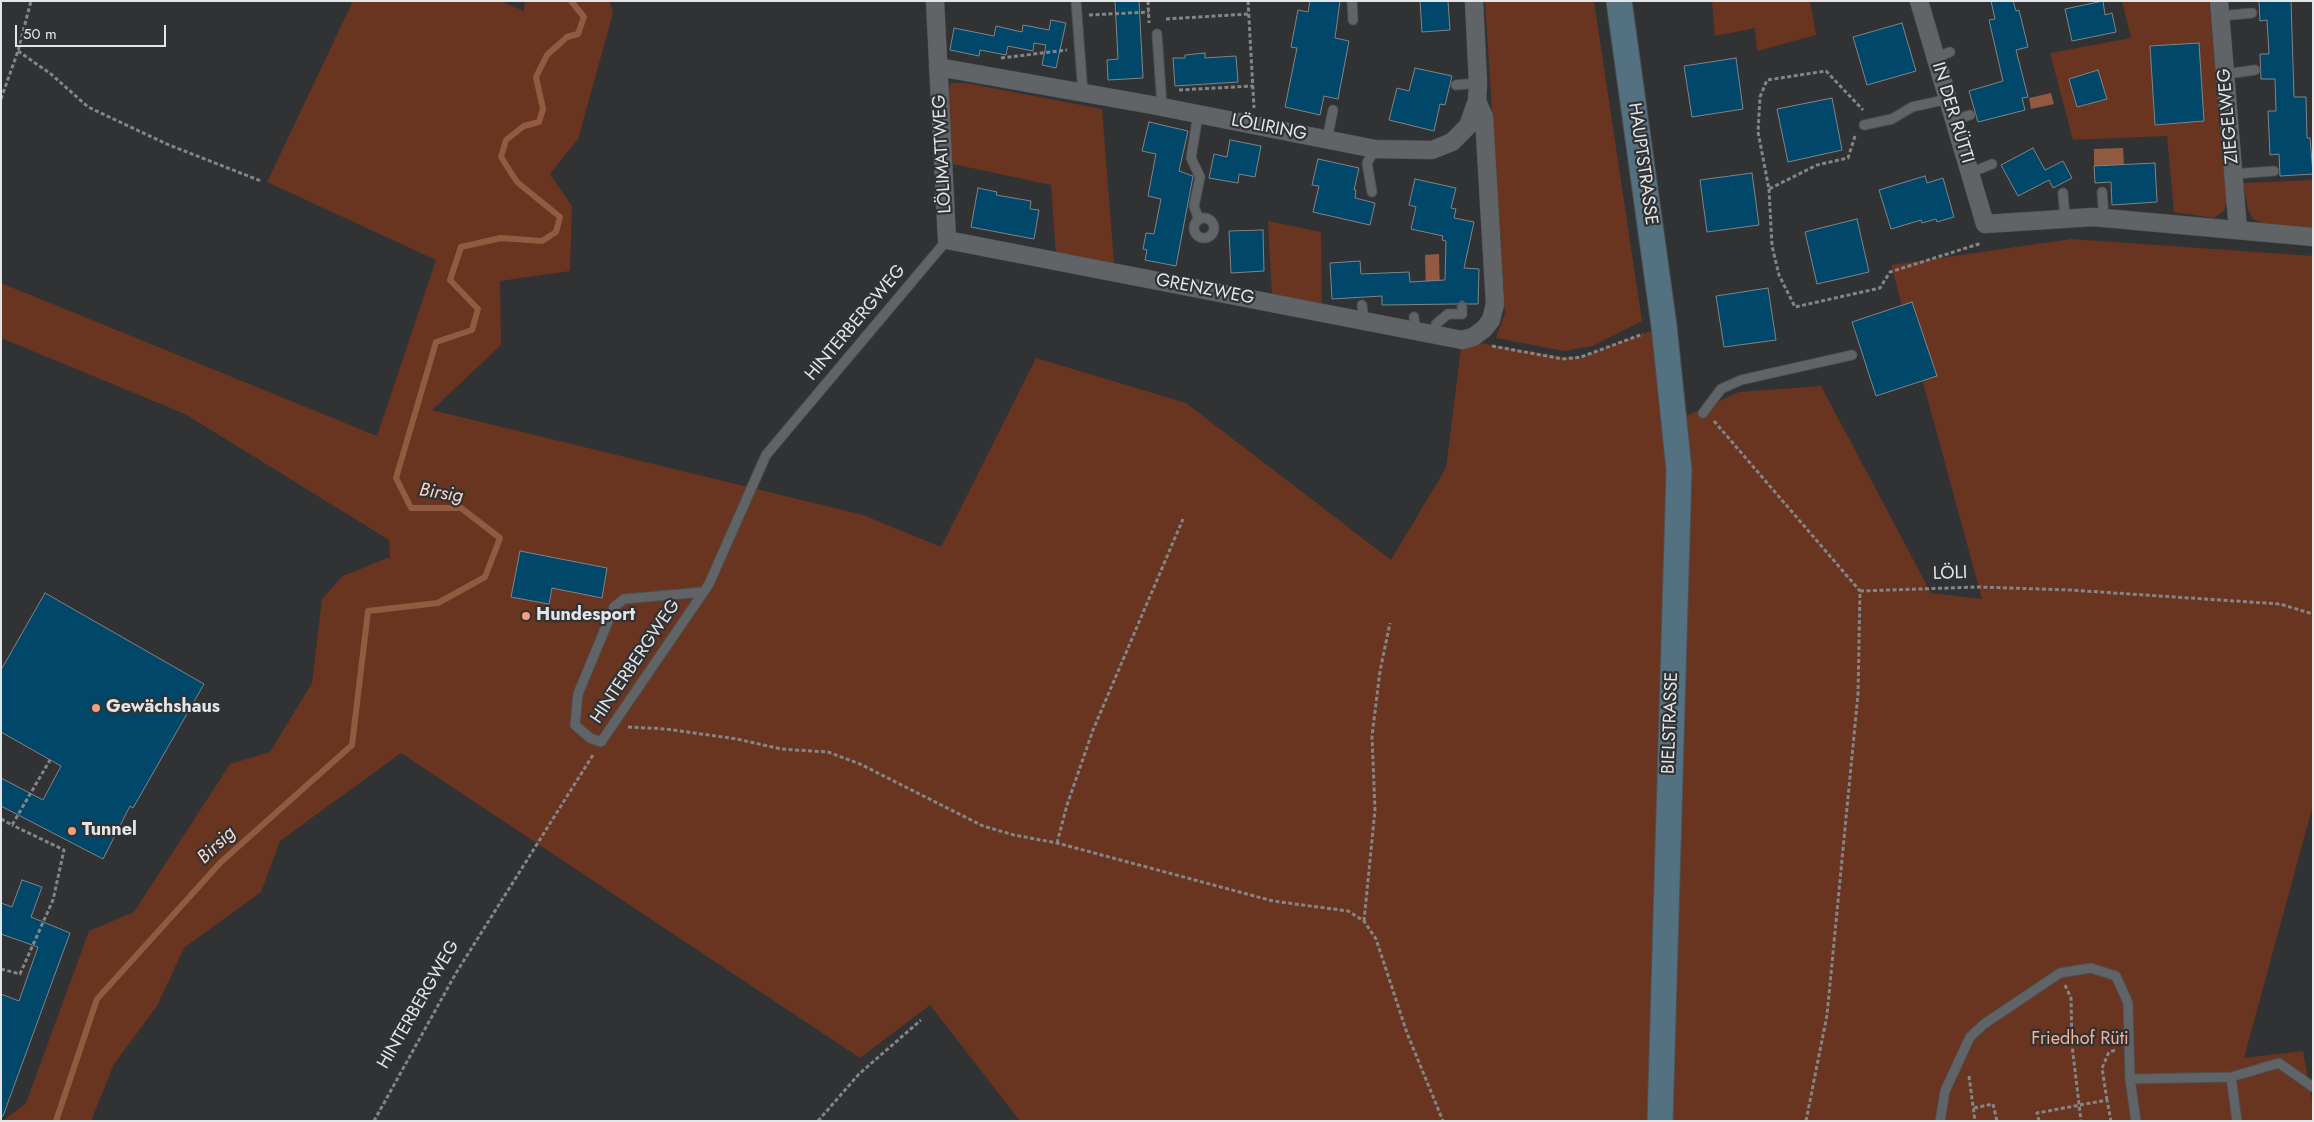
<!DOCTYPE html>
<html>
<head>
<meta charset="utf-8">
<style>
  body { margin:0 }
  #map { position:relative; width:2314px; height:1122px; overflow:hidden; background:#303234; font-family:Jost,sans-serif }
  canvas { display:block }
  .frame { position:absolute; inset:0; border:2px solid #e3e5e6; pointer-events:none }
  .scale { position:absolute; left:15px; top:25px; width:151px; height:22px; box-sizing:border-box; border:2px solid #e3e5e6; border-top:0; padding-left:6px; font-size:15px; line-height:18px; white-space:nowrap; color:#e3e5e6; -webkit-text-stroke:4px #303234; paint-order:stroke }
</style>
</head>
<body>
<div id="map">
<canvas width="2314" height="1122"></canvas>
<div class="frame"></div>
<div class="scale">50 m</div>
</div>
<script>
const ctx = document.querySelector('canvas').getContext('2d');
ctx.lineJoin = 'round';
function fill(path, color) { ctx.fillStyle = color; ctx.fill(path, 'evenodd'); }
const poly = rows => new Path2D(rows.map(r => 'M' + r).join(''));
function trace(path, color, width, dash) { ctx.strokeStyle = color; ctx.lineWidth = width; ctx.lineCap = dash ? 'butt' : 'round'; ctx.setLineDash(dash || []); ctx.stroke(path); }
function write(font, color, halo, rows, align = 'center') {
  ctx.font = font + ' Jost,sans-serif'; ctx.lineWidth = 4.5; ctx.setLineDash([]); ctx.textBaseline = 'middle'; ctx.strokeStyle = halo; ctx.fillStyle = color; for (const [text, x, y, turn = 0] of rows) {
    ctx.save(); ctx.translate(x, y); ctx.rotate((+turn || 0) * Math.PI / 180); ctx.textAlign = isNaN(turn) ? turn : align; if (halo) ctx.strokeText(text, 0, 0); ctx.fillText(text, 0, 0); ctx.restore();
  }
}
const green = poly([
  [353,1,501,1,524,11,525,1,610,1,613,13,578,139,550,174,572,206,570,271,500,281,501,345,432,410,863,515,941,547,1036,358,1186,403,1391,560,1446,468,1462,340,1563,357,1581,357,1664,326,1675,421,1739,392,1821,386,1931,593,1982,599,1891,265,2072,239,2313,256,2313,805,2244,1058,2303,1051,2313,1106,2313,1121,1020,1121,930,1005,860,1058,401,753,280,841,261,892,184,948,157,1006,114,1064,91,1121,3,1121,26,1103,89,931,134,912,230,764,270,752,312,683,322,599,343,576,390,557,389,540,185,414,1,338,1,283,377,436,436,260,267,182],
  [1485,1,1594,1,1642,321,1593,346,1564,351,1496,338,1505,313],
  [1712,1,1810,1,1816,35,1757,51,1755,28,1715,36],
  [2122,1,2209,1,2228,197,2224,211,2214,218,2174,212,2167,136,2073,140,2050,53,2131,38],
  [951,83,966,83,1102,109,1114,263,1056,255,1051,185,953,164,945,96],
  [2313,180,2313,229,2264,224,2253,219,2248,209,2243,183],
  [1268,221,1321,232,1322,306,1272,297]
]);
const water = poly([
  [2051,93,2054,104,2031,109,2029,98],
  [2123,148,2124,165,2094,166,2094,149],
  [1439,254,1440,294,1426,295,1425,255]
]);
const stream = poly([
  [56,1121,97,999,221,862,352,745,368,611,438,603,485,577,500,538,461,508,411,508,396,478,436,342,472,330,478,309,450,280,461,247,501,238,542,241,556,232,560,217,517,182,501,157,506,140,524,126,539,122,543,109,536,77,547,55,567,37,578,34,584,17,571,1]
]);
const building = poly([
  [1115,1,1139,1,1143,78,1108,80,1107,60,1118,59,1115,1],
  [1310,1,1340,1,1335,38,1349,41,1338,99,1324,96,1320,115,1285,107,1297,48,1291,47,1298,10,1308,12,1310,1],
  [1420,1,1448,1,1450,30,1422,32,1420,1],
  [1991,1,2013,1,2016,11,2019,10,2028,47,2016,50,2028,97,2022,98,2025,110,1978,122,1969,91,2003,81,1989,20,1995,19,1991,1],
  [2103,1,2105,15,2112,13,2116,32,2072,41,2065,9,2103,1],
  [2259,1,2291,1,2294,97,2306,97,2307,138,2310,138,2313,174,2280,176,2279,154,2270,155,2268,111,2276,111,2275,79,2261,79,2260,54,2269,54,2267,20,2260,21,2259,1],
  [1051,20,1066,23,1056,68,1042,65,1046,45,1034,43,1033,51,1008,46,1006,55,980,50,979,56,950,50,954,28,994,36,996,26,1022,32,1023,25,1049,30,1051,20],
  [1902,23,1916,71,1867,85,1853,37,1902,23],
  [2199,43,2204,121,2155,125,2150,46,2199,43],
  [1205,53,1205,58,1236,56,1238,82,1175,86,1173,58,1185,58,1185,55,1205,53],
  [1736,58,1743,109,1692,117,1684,66,1736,58],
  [1415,68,1452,76,1445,105,1440,104,1434,131,1389,120,1397,88,1409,91,1415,68],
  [2098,70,2107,99,2077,107,2069,79,2098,70],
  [1832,98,1842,150,1788,162,1777,109,1832,98],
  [1149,122,1188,131,1179,171,1193,176,1176,266,1145,260,1147,250,1143,249,1146,233,1154,234,1161,199,1148,196,1156,154,1142,151,1149,122],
  [1230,140,1261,146,1255,177,1239,174,1238,183,1209,178,1214,154,1227,157,1230,140],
  [2033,148,2045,170,2063,161,2072,178,2053,188,2049,180,2018,196,2001,165,2033,148],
  [1318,159,1359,168,1354,190,1356,190,1355,198,1375,203,1370,225,1313,212,1319,186,1312,185,1318,159],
  [2155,163,2157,202,2112,205,2111,182,2095,183,2094,166,2155,163],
  [1752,173,1759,225,1707,232,1700,180,1752,173],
  [1925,176,1927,183,1943,178,1954,217,1937,222,1936,219,1922,223,1921,220,1891,229,1879,190,1925,176],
  [1415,179,1456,188,1451,208,1456,209,1454,218,1474,222,1464,268,1479,269,1478,304,1467,304,1462,301,1457,304,1382,305,1382,296,1332,299,1330,263,1360,261,1361,274,1409,272,1410,282,1445,280,1446,241,1442,240,1443,236,1411,229,1416,207,1409,205,1415,179],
  [978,188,997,192,996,195,1031,201,1030,209,1039,210,1034,239,971,227,978,188],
  [1857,219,1869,272,1817,284,1805,232,1857,219],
  [1263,230,1264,271,1231,273,1229,231,1263,230],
  [1768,288,1776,340,1724,347,1716,296,1768,288],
  [1912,302,1937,376,1876,396,1852,322,1912,302],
  [520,551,607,568,602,598,552,588,549,604,511,597,520,551],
  [45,593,204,684,133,808,130,806,103,859,1,806,1,778,43,800,61,766,1,732,1,670,45,593],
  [22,880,42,887,31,917,70,933,3,1116,1,1116,1,994,19,1001,38,947,1,934,1,903,12,907,22,880]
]);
const path = poly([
  [1148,1,1149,23],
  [1248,1,1254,108],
  [1089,15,1149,12],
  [1166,19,1248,14],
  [18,51,51,74,88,107,169,145,261,181],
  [1001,58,1067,50],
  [1179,90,1253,86],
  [1,99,18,51,31,1],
  [1855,136,1848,158,1817,165,1769,189,1758,132,1760,97,1767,80,1826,71,1863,110],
  [1769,189,1772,246,1779,275,1795,307,1880,288,1890,272,1982,243],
  [1492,346,1563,359,1581,357,1643,334],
  [1714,421,1860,591],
  [1860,591,1978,587,2070,590,2280,604,2313,614],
  [628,727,666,729,737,739,781,749,828,752,860,764,983,826,1014,835,1057,843,1273,901,1348,911,1364,921,1376,939,1407,1033,1443,1121],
  [1,819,12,825,50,760],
  [1057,843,1067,805,1093,730,1183,519],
  [1364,921,1375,810,1372,736,1380,671,1390,623],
  [1,969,20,974,53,900,64,850,12,825],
  [2065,985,2071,998,2072,1045,2081,1121],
  [1969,1076,1975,1121],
  [2107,1100,2102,1068,2109,1052,2116,1050],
  [1974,1108,1993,1104,1997,1121],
  [374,1121,456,973,593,755],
  [818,1121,859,1074,921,1020],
  [1806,1121,1827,1015,1858,694,1860,591],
  [2039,1121,2037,1113,2107,1100,2111,1121]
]);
const service = poly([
  [1076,1,1083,94],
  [1352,1,1353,20],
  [2221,16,2252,13],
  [1157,34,1162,107],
  [1935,58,1950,52],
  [2226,74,2255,70],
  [1456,85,1478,83],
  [1198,114,1191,158,1200,177,1194,206,1199,220],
  [1954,120,1970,115],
  [1864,125,1892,119,1912,107,1948,99],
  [1327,140,1333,110],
  [1970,173,1992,164],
  [2234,174,2274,171],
  [1372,192,1367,163,1375,149],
  [2102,192,2104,218],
  [2063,193,2065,219],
  '1194 228a10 10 0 1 1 20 0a10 10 0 1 1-20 0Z',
  [1362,305,1364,321],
  [1414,317,1415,331],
  [1435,335,1436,324,1448,314,1462,314,1462,307],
  [1703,413,1721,389,1741,380,1852,355],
  [703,592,624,599,614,607,578,694,575,725,590,738,601,742,709,584,766,455,947,240],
  [2231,1077,2237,1121],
  [1940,1121,1945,1091,1970,1037,1984,1024,2060,973,2091,968,2116,976,2128,1003,2130,1079],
  [2136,1121,2130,1079,2231,1077,2279,1063,2313,1087]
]);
const minor = poly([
  [935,1,947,240,1462,340,1473,337,1484,329,1491,320,1495,304,1484,117,1477,101],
  [1919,1,1985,224,2093,217,2313,237],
  [2219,1,2238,230],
  [938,67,1152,105,1375,149,1432,150,1452,142,1468,126,1477,101,1478,83,1474,1]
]);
const secondary = poly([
  [1619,1,1664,326,1679,470,1660,1121]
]);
const markers = [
  [526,616,5,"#f2a07f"],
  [96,708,5,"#f2a07f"],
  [72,831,5,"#f2a07f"]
];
const streetNames = [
  ["IN DER RÜTTI",1952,113,73],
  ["ZIEGELWEG",2229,116,-95],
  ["LÖLIRING",1269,128,11],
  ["LÖLIMATTWEG",943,154,-93],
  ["HAUPTSTRASSE",1642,164,82],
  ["GRENZWEG",1205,290,11],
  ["HINTERBERGWEG",856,323,-50],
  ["LÖLI",1950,574,-2],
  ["HINTERBERGWEG",636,662,-56],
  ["BIELSTRASSE",1671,723,-88],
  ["HINTERBERGWEG",419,1005,-60]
];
const poiNames = [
  ["Hundesport",536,616],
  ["Gewächshaus",106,708],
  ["Tunnel",82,831]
];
const parkNames = [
  ["Friedhof Rüti",2080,1040]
];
const waterNames = [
  ["Birsig",441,494,9],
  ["Birsig",217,846,-44]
];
fill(green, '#693520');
fill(water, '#935a42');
trace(stream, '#935a42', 6);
fill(building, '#004769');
trace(building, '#818486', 1);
trace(service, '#4d4f51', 11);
trace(minor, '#4d4f51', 19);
trace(secondary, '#4d4f51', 27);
trace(path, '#838587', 3, [4, 2.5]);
trace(service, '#616466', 9);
trace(minor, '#616466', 18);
trace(secondary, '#547181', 25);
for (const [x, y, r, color] of markers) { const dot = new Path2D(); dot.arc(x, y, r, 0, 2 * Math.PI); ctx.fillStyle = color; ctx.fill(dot); trace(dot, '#303234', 2); }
write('18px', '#e3e5e6', '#303234', streetNames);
write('bold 18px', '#e3e5e6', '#303234', poiNames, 'left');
write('18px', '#f6b094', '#303234', parkNames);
write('italic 19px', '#fad5c7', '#303234', waterNames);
</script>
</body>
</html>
